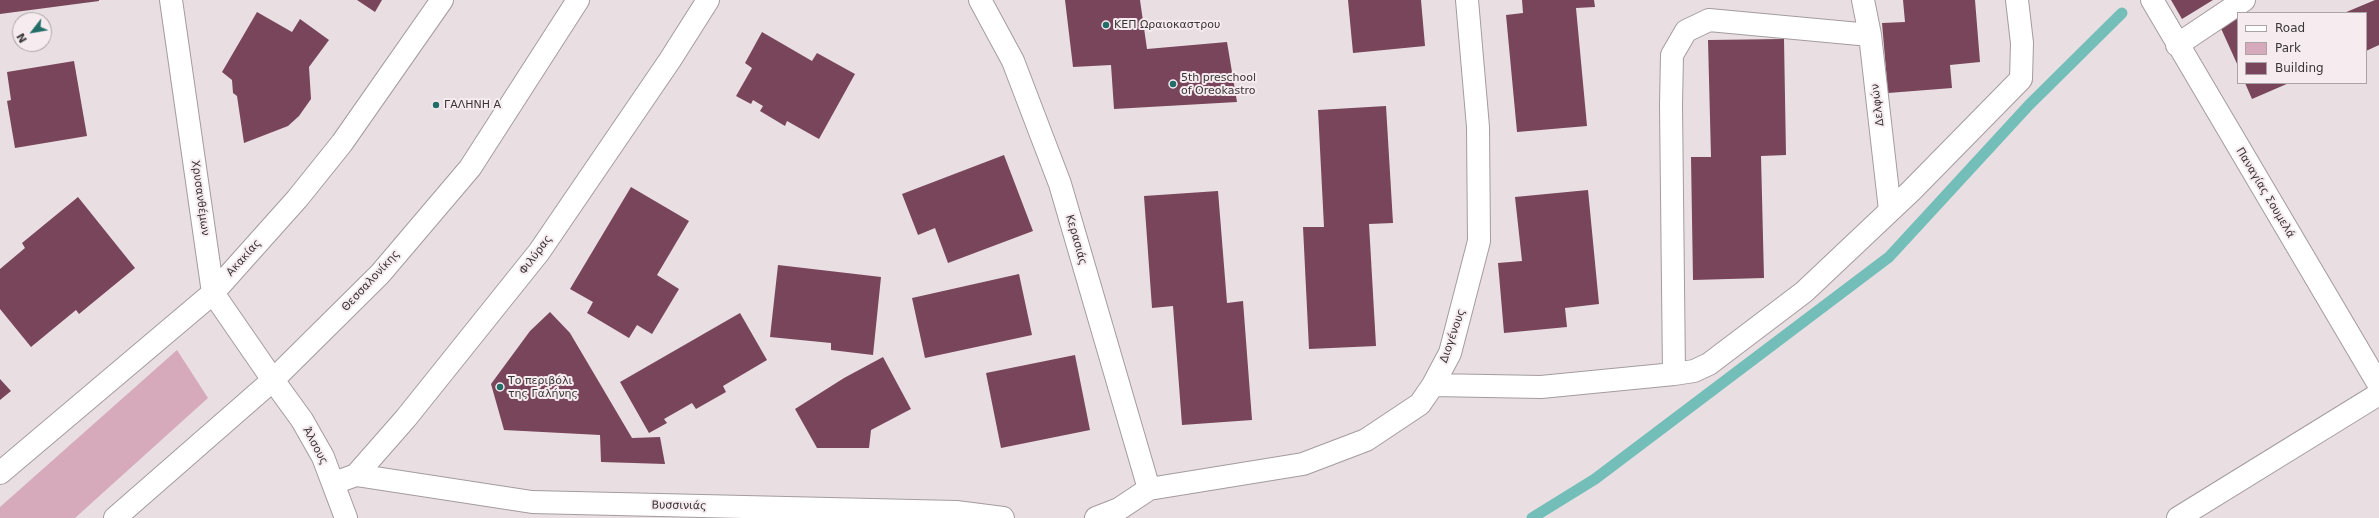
<!DOCTYPE html>
<html>
<head>
<meta charset="utf-8">
<style>
  body { margin:0 }
  #map { position:relative; width:2379px; height:518px; overflow:hidden; background:#e9dfe2; font-family:"DejaVu Sans",sans-serif }
  canvas { display:block }
  .legend { position:absolute; left:2237px; top:12px; width:130px; height:72px; box-sizing:border-box; background:#f6ecef; border:1px solid #aba3a6; margin:0; padding:5px 7px; list-style:none; font-size:12px; color:#3a3638 }
  .legend li { display:flex; align-items:center; gap:8px; height:20px }
  .legend b { width:20px; border:1px solid #aba3a6 }
  .north { position:absolute; left:12px; top:12px; width:40px; height:40px; box-sizing:border-box; background:#f6ecef; border:1px solid #aba3a6; border-radius:50%; rotate:239deg; font-size:11px; font-weight:700; line-height:16px; text-align:center; color:#3a3638 }
  .north::after { content:''; display:block; margin:auto; width:14px; height:18px; background:#236d69; clip-path:polygon(50% 0,100% 100%,50% 72%,0 100%) }
</style>
</head>
<body>
<div id="map">
<canvas width="2379" height="518"></canvas>
<ul class="legend">
<li><b style="height:5px;background:#fff"></b>Road</li>
<li><b style="height:11px;background:#d6aabb"></b>Park</li>
<li><b style="height:11px;background:#78455a"></b>Building</li>
</ul>
<div class="north">N</div>
</div>
<script>
const ctx = document.querySelector('canvas').getContext('2d');
ctx.lineJoin = 'round';
function fill(path, color) { ctx.fillStyle = color; ctx.fill(path, 'evenodd'); }
const poly = rows => new Path2D(rows.map(r => 'M' + r).join(''));
function trace(path, color, width, dash) { ctx.strokeStyle = color; ctx.lineWidth = width; ctx.lineCap = dash ? 'butt' : 'round'; ctx.setLineDash(dash || []); ctx.stroke(path); }
function write(font, color, halo, rows, align = 'center') {
  ctx.font = font + ' "DejaVu Sans",sans-serif'; ctx.lineWidth = 4; ctx.setLineDash([]); ctx.textBaseline = 'middle'; ctx.strokeStyle = halo; ctx.fillStyle = color; for (const [text, x, y, turn = 0] of rows) {
    ctx.save(); ctx.translate(x, y); ctx.rotate((+turn || 0) * Math.PI / 180); ctx.textAlign = isNaN(turn) ? turn : align; if (halo) ctx.strokeText(text, 0, 0); ctx.fillText(text, 0, 0); ctx.restore();
  }
}
const green = poly([
  [177,350,208,398,75,518,0,518,0,507]
]);
const stream = poly([
  [1532,518,1595,479,1889,257,2029,105,2122,13]
]);
const building = poly([
  [0,0,99,0,99,1,0,14],
  [357,0,382,0,375,12],
  [1065,0,1140,0,1147,49,1227,42,1237,102,1114,109,1111,65,1073,67],
  [1348,0,1421,0,1425,46,1353,53],
  [1522,0,1594,0,1595,7,1576,8,1587,126,1517,132,1506,15,1523,13],
  [1903,0,1975,0,1980,62,1950,65,1952,88,1888,93,1882,23,1905,22],
  [2171,0,2213,0,2182,19],
  [2375,0,2379,0,2379,45,2366,51,2366,13,2344,13],
  [257,12,292,32,300,19,329,40,309,67,311,99,299,116,288,126,244,143,237,96,233,93,232,80,222,72],
  [2238,16,2238,66,2219,24],
  [762,32,812,61,817,53,855,74,819,139,787,121,785,126,760,111,763,106,753,100,751,104,736,96,752,68,745,63],
  [1784,39,1786,155,1761,156,1764,278,1693,280,1691,157,1711,157,1708,40],
  [74,61,87,136,15,148,7,101,11,100,7,72],
  [2245,83,2289,83,2252,99],
  [1386,106,1393,223,1369,224,1376,346,1309,349,1303,227,1324,227,1318,110],
  [1004,155,1033,231,948,263,935,228,918,235,902,194],
  [631,187,689,221,657,275,679,289,652,334,637,325,629,338,587,313,593,302,570,289],
  [1588,190,1599,304,1565,308,1567,327,1504,333,1498,263,1522,261,1515,197],
  [1218,191,1227,303,1243,301,1252,420,1182,425,1173,306,1152,308,1144,196],
  [78,197,135,268,79,314,76,310,31,347,0,309,0,269,25,248,22,243],
  [778,265,881,277,873,355,831,350,831,343,770,337],
  [1019,274,1032,335,925,358,912,298],
  [550,312,570,333,632,438,660,437,665,464,601,462,600,435,504,430,491,384,530,331],
  [740,313,767,360,723,386,726,392,696,409,692,403,664,419,667,423,649,433,620,382],
  [1075,355,1090,430,1001,448,986,373],
  [883,357,911,409,871,430,869,448,817,448,795,409,844,378],
  [0,379,11,391,0,400]
]);
const street = poly([
  [171,0,213,293,273,380],
  [980,0,1013,61,1060,184,1149,489],
  [1863,0,1870,35,1890,210],
  [2152,0,2379,385],
  [2177,45,2244,0],
  [1674,374,1671,105,1672,55,1686,31,1709,20,1870,35],
  [1433,385,1541,387,1674,374,1694,371,1709,364,1804,292,1911,191,2021,79,2022,43,2017,0],
  [0,473,213,293,297,199,342,143,442,0],
  [356,475,532,502,956,512,1003,518],
  [1096,518,1119,509,1149,489,1303,464,1366,440,1420,404,1433,385,1450,353,1479,241,1478,127,1467,0],
  [2178,518,2379,394]
]);
const secondary = poly([
  [273,380,302,420,323,457,346,518],
  [334,483,356,475,406,418,539,252,670,60,708,0],
  [115,518,273,380,380,274,470,168,578,0]
]);
const markers = [
  [1106,25,4,"#236d69"],
  [1173,84,4,"#236d69"],
  [436,105,4,"#236d69"],
  [500,387,4,"#236d69"]
];
const poiNames = [
  ["ΚΕΠ Ωραιοκαστρου",1114,25],
  ["5th preschool",1181,78],
  ["of Oreokastro",1181,91],
  ["ΓΑΛΗΝΗ Α",444,105],
  ["Το περιβόλι",508,381],
  ["της Γαλήνης",508,394]
];
const streetNames = [
  ["Δελφών",1878,105,-97],
  ["Παναγίας Σουμελά",2265,193,59],
  ["Χρυσανθέμων",200,198,82],
  ["Κερασιάς",1076,240,74],
  ["Φιλύρας",536,255,-53],
  ["Ακακίας",244,258,-48],
  ["Θεσσαλονίκης",371,281,-47],
  ["Διογένους",1453,336,-71],
  ["Άλσους",315,446,62],
  ["Βυσσινιάς",679,506,1]
];
fill(green, '#d6aabb');
trace(stream, '#73beb8', 11);
fill(building, '#78455a');
trace(street, '#a49b9e', 24);
trace(secondary, '#a49b9e', 24);
trace(street, '#fff', 22);
trace(secondary, '#fff', 22);
for (const [x, y, r, color] of markers) { const dot = new Path2D(); dot.arc(x, y, r, 0, 2 * Math.PI); ctx.fillStyle = color; ctx.fill(dot); trace(dot, '#f6ecef', 1.5); }
write('11px', '#3a3638', '#f6ecef', poiNames, 'left');
write('11px', '#3a3638', '#f6ecef', streetNames);
</script>
</body>
</html>
